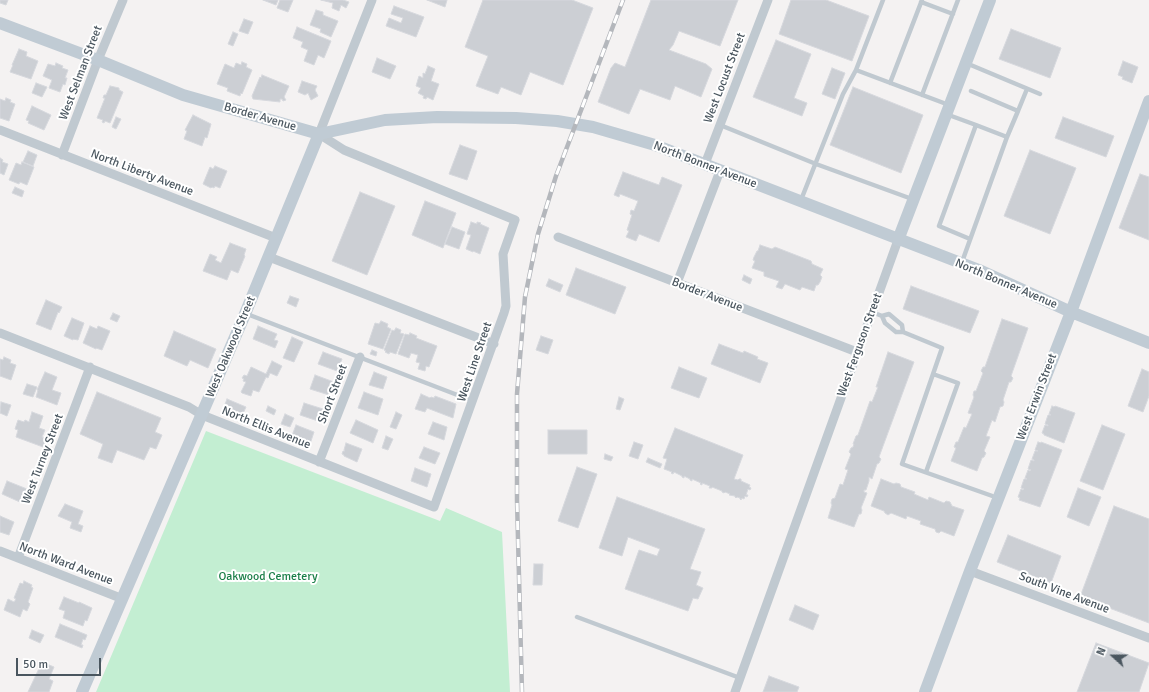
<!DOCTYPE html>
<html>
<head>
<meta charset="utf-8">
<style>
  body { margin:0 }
  #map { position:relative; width:1149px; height:692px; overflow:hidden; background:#f4f2f2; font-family:Signika,sans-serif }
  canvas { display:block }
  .north { position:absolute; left:1093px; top:636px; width:40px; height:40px; -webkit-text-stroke:3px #fff; paint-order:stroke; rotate:291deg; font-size:11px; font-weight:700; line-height:16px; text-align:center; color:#4a565f }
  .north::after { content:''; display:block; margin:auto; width:14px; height:18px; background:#4a565f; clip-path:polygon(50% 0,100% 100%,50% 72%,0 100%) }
  .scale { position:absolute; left:16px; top:658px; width:85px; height:18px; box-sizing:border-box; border:2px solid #4a565f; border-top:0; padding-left:5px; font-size:12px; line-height:14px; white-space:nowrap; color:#4a565f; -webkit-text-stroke:3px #fff; paint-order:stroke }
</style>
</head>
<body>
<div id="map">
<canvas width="1149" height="692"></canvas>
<div class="north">N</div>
<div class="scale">50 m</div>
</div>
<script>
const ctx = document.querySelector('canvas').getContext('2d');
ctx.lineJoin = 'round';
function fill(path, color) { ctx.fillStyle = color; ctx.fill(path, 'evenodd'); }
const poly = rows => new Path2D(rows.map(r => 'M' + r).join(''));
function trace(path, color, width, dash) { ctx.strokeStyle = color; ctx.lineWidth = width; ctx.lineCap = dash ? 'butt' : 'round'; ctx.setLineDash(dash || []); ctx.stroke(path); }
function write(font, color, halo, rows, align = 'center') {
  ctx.font = font + ' Signika,sans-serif'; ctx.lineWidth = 4; ctx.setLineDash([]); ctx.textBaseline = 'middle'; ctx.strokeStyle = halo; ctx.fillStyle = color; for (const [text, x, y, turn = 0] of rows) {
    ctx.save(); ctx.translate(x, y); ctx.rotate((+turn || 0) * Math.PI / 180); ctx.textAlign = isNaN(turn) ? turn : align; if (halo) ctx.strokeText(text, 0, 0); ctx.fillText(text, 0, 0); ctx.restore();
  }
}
const green = poly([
  [206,431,440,521,446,508,502,532,510,692,96,692]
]);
const building = poly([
  [0,0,8,0,6,5,0,3,0,0],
  [263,0,278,0,276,5,263,0],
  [280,0,293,0,288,12,277,8,280,0],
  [321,0,343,0,349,2,346,8,341,5,339,11,332,8,333,3,321,0],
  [427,0,447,0,445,7,427,0],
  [483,0,572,0,593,8,563,85,530,72,521,95,501,87,498,94,476,86,488,56,465,47,483,0],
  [651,0,738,0,720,46,679,31,673,45,669,50,706,64,712,69,701,97,675,86,670,100,640,89,629,114,598,102,611,68,615,63,625,67,651,0],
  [791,0,826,0,869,16,852,61,779,34,791,0],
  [394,6,424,17,416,37,386,26,389,18,401,23,403,18,391,14,394,6],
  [316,10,323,12,323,15,338,21,331,37,320,32,321,29,310,25,316,10],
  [244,19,253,22,248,34,239,31,244,19],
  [297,27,331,41,324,58,318,55,314,65,304,61,308,50,301,47,303,42,293,38,297,27],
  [1011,29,1061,48,1050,78,999,59,1011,29],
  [233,32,238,34,233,46,228,44,233,32],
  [776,40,811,54,794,98,807,103,802,116,753,97,776,40],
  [19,49,27,52,26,56,38,61,31,79,10,72,13,65,12,65,19,49],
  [377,58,396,66,390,79,372,72,377,58],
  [1123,61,1138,67,1132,83,1122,79,1123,77,1118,75,1123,61],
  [242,62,247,64,246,67,252,70,242,94,241,93,240,96,227,91,228,88,217,84,225,64,234,68,236,63,241,65,242,62],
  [56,63,63,66,62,68,68,70,65,78,67,78,65,85,63,84,60,92,49,88,52,80,43,76,48,64,55,66,56,63],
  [428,66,435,69,431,81,439,84,433,100,427,97,426,99,423,98,424,96,418,93,421,88,416,86,419,76,423,78,423,73,425,74,428,66],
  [832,68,845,73,835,99,822,94,832,68],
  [262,75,289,86,284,97,286,100,283,101,282,99,280,99,280,102,253,99,252,96,260,77,261,78,262,75],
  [302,81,317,86,315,90,318,96,311,100,308,93,305,95,298,92,302,81],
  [36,83,47,87,42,97,32,93,36,83],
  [110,86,119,88,119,90,123,92,110,123,105,121,104,123,102,122,103,120,97,118,105,98,103,98,104,95,106,95,110,86],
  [853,87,923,115,901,173,830,145,853,87],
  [6,98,11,100,10,102,15,104,9,121,0,118,0,99,5,101,6,98],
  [32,106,51,115,44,130,28,123,29,121,26,120,32,106],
  [193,115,211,124,207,138,205,137,202,146,184,139,187,131,185,130,193,115],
  [116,117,121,119,116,129,112,127,116,117],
  [1063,117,1114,136,1106,157,1055,138,1063,117],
  [460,145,477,151,467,180,449,174,460,145],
  [1030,150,1076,168,1050,234,1004,216,1030,150],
  [28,151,37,155,33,166,23,162,28,151],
  [0,158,3,160,2,162,8,164,4,175,0,173,0,158],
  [22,162,34,167,27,185,20,182,19,184,9,180,16,163,21,165,22,162],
  [215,166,227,171,220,188,215,186,214,188,212,187,211,188,203,184,210,167,213,169,215,166],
  [623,172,659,185,662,177,682,185,659,242,639,234,636,241,626,237,629,231,627,230,632,215,630,214,631,210,634,211,638,201,620,194,619,197,614,195,623,172],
  [1140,174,1149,177,1149,240,1119,228,1140,174],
  [15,187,24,191,22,197,12,193,15,187],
  [360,192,395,206,367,275,332,261,360,192],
  [425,201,456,213,443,248,412,235,425,201],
  [471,222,477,224,477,222,481,223,480,224,489,228,480,254,473,251,473,252,466,249,471,235,467,234,471,222],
  [452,227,465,232,459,249,445,244,452,227],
  [230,243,246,249,244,255,245,256,238,273,231,270,227,280,203,271,210,254,217,257,215,260,221,263,230,243],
  [760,245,772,249,775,247,811,261,812,264,823,269,820,275,822,277,820,282,818,285,816,285,814,291,802,287,800,290,785,284,782,289,776,287,779,281,764,276,764,272,752,268,755,261,753,260,754,257,757,251,758,251,760,245],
  [576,268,626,287,615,314,566,295,576,268],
  [744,275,752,279,750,284,742,280,744,275],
  [549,279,563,285,560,292,546,286,549,279],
  [911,286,979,311,970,333,903,309,911,286],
  [290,296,299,299,296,307,287,303,290,296],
  [46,300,62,307,59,313,58,312,51,330,36,324,46,300],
  [113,313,120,316,117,322,110,319,113,313],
  [72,318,84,323,78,340,73,339,73,340,64,336,72,318],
  [1002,319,1028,328,1011,376,1013,378,1011,382,1009,382,1003,400,1004,402,1003,406,1000,407,995,422,992,420,986,436,990,437,984,451,986,453,984,457,982,458,977,471,951,461,956,448,954,447,956,442,958,442,964,427,966,428,972,414,968,413,974,397,973,395,974,391,976,391,983,373,981,371,983,367,985,367,1002,319],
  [381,321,388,324,387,327,391,329,383,349,368,344,375,323,379,324,381,321],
  [90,326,97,329,98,326,110,331,102,350,96,348,96,349,83,343,90,326],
  [258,326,277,334,274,340,278,341,275,348,253,339,258,326],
  [396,328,401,330,400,333,404,334,396,354,390,352,389,354,385,352,386,351,384,350,392,330,394,331,396,328],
  [174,331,216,349,208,368,190,360,187,366,164,356,174,331],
  [410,333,417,336,416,338,437,346,429,367,426,366,425,371,418,369,420,363,416,362,418,355,411,353,409,358,398,354,405,334,409,335,410,333],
  [541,336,553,340,548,354,536,350,541,336],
  [292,337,303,342,294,362,283,358,292,337],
  [719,344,743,353,744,351,758,357,757,359,768,363,760,383,711,364,719,344],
  [372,350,377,352,376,356,370,354,372,350],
  [323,352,342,359,337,371,318,364,323,352],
  [888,352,914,362,879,457,881,459,879,463,877,464,872,479,869,477,869,481,866,490,864,490,864,492,867,493,861,508,862,510,861,514,859,514,854,527,828,518,832,505,831,503,832,499,835,498,840,484,843,485,848,470,845,469,851,454,849,452,851,448,853,447,854,444,853,444,856,436,858,435,870,401,872,402,878,387,876,387,888,352],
  [4,357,11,360,10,363,16,365,11,380,0,376,0,359,3,360,4,357],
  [272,361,282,366,277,376,270,373,268,378,266,377,259,392,253,390,251,396,242,393,241,392,246,382,243,381,244,379,242,378,244,375,247,376,251,367,266,374,272,361],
  [679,367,707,378,699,398,671,388,679,367],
  [1142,369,1149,372,1149,396,1143,412,1128,406,1142,369],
  [45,372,57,377,52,390,61,393,57,405,36,397,38,390,37,390,45,372],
  [374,372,387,377,383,389,369,385,374,372],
  [315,375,334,382,329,395,310,389,315,375],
  [27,384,37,387,33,397,23,394,27,384],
  [97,392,161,418,155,432,162,435,156,449,150,447,144,460,117,450,112,463,98,458,103,444,80,434,97,392],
  [364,392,383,399,378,415,358,408,364,392],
  [421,394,430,398,431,397,434,398,435,396,456,404,453,418,427,408,425,412,415,409,421,394],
  [619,397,624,399,620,410,616,409,619,397],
  [227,399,246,407,240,420,222,412,227,399],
  [1,402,11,405,7,416,0,413,1,402],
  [304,403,323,409,318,421,300,415,304,403],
  [268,406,276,410,274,415,266,411,268,406],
  [1052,406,1054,407,1055,406,1075,413,1064,443,1044,435,1044,434,1042,433,1045,425,1048,426,1048,425,1045,424,1048,415,1051,415,1049,414,1052,406],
  [32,412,43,416,39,428,45,430,42,437,47,438,43,447,16,437,18,430,15,429,18,420,24,422,25,420,29,422,32,412],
  [396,412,402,415,396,429,390,427,396,412],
  [285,414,294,418,290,427,281,424,285,414],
  [356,420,378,430,373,443,350,433,356,420],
  [433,422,447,427,444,440,428,434,433,422],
  [296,425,314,432,310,444,291,438,296,425],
  [1102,425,1125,434,1103,490,1080,481,1102,425],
  [675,428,743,455,734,479,738,480,739,479,741,479,741,481,750,485,749,487,751,488,750,490,748,489,746,495,748,495,747,497,745,496,744,499,742,498,741,500,740,499,740,498,737,497,736,498,735,497,735,496,729,495,730,494,725,492,724,493,722,492,722,491,712,487,712,488,709,488,710,486,702,483,702,485,700,484,701,483,692,479,692,481,690,480,690,479,684,476,684,478,682,477,682,476,674,472,673,474,671,473,672,472,664,469,667,459,663,458,675,428],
  [548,430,587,430,587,454,548,454,548,430],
  [386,436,393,439,388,450,382,448,386,436],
  [634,442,643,445,638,459,629,456,634,442],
  [1038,442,1041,443,1041,442,1062,450,1040,507,1019,500,1020,498,1018,497,1021,489,1023,490,1024,489,1021,488,1024,479,1027,479,1025,478,1028,470,1030,471,1031,470,1028,469,1031,460,1034,461,1034,460,1032,459,1035,451,1038,451,1035,450,1038,442],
  [346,443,362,449,357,462,344,456,344,455,342,454,343,451,345,451,344,450,346,443],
  [424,447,440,453,435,464,419,458,424,447],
  [605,454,613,457,611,461,604,459,605,454],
  [648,458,662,464,660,468,646,462,648,458],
  [577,467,597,474,578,528,558,521,577,467],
  [415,468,431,474,427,487,411,481,415,468],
  [881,479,894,484,896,483,900,484,901,487,915,492,914,494,928,500,929,497,944,503,946,501,950,502,952,506,964,510,954,536,941,531,939,533,936,532,935,529,920,524,921,521,907,516,906,519,891,513,888,515,885,513,884,511,871,506,881,479],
  [7,481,27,489,22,503,2,494,7,481],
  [1078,488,1101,497,1089,526,1067,517,1078,488],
  [617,497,705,529,690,569,701,572,696,585,703,588,698,599,693,598,688,611,625,589,639,550,657,556,660,549,628,537,622,556,599,548,617,497],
  [65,504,83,511,78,524,83,526,81,532,70,528,72,522,58,516,65,504],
  [1114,506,1149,519,1149,623,1080,597,1114,506],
  [0,516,14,522,9,535,0,532,0,516],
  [1008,535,1061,556,1051,583,997,562,1008,535],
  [534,564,543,564,542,585,533,585,534,564],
  [24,581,32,585,31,587,33,588,28,602,30,604,27,611,23,609,20,617,4,610,8,599,14,602,16,599,14,598,20,583,23,584,24,581],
  [64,597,79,603,79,602,92,608,87,621,85,620,83,626,63,618,65,611,59,609,64,597],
  [795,605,819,615,813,630,789,620,795,605],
  [60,624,87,635,85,640,83,639,81,645,83,645,82,648,55,637,60,624],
  [32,630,44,635,40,643,29,638,32,630],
  [1096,643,1149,663,1139,692,1077,692,1096,643],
  [42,662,54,667,49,679,53,681,49,692,28,692,42,662],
  [769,676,799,687,797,692,763,692,769,676]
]);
const lane = poly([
  [921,2,953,14],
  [966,63,1040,94],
  [856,70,949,105],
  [890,83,922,0],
  [922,95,958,0],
  [1018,111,1027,89],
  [946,114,976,125],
  [720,125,816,164,912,199],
  [801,200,843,94,856,70,883,0],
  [970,239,939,226,976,125,1007,137],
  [962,262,1007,137,1018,111,971,91],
  [872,312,882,316,889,314,902,325,903,332],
  [247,314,473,401],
  [882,316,885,323,896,332,903,332,942,348,902,464,998,498],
  [926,472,958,383,933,374],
  [577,617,740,678]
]);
const street = poly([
  [0,130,276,238],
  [62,155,98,60,123,0],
  [705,164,768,0],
  [558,237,857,352],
  [269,257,494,344],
  [677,283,720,171],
  [0,333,189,407,202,415,434,507,504,313,506,306,503,254,515,220,344,150,319,134,372,0],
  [319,462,360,357],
  [0,551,123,599],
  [18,558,90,367],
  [970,571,1149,638],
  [735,692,898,240]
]);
const secondary = poly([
  [0,23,98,60,183,95,319,134,385,120,437,117,516,118,557,121,593,127,655,145,979,270,1071,312,1149,343],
  [898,240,990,0],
  [82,692,245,314,319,134],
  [925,692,970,571,1071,312,1149,101]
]);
const rail = poly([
  [522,692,517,500,517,394,525,297,538,234,556,176,623,0]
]);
const streetNames = [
  ["West Selman Street",81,73,-69],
  ["West Locust Street",725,78,-69],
  ["Border Avenue",260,117,16],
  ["North Bonner Avenue",705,165,21],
  ["North Liberty Avenue",142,173,21],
  ["North Bonner Avenue",1006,284,23],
  ["Border Avenue",707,295,21],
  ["West Ferguson Street",860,345,-70],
  ["West Oakwood Street",231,347,-67],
  ["West Line Street",475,362,-71],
  ["Short Street",333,394,-69],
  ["West Erwin Street",1037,397,-69],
  ["North Ellis Avenue",266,428,22],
  ["West Turney Street",43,459,-69],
  ["North Ward Avenue",66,564,21],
  ["South Vine Avenue",1064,593,21]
];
const parkNames = [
  ["Oakwood Cemetery",268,577]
];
fill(green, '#c3eed2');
fill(building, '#cccfd4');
trace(building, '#d6d8dd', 1);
trace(lane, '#c0c9d0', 4.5);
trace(street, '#c0c9d0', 9);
trace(secondary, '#c0cbd4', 12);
trace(rail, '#b4b7bc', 4.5);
trace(rail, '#fff', 3, [9]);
write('12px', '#4a565f', '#fff', streetNames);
write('12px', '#1b7f49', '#fff', parkNames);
</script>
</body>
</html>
